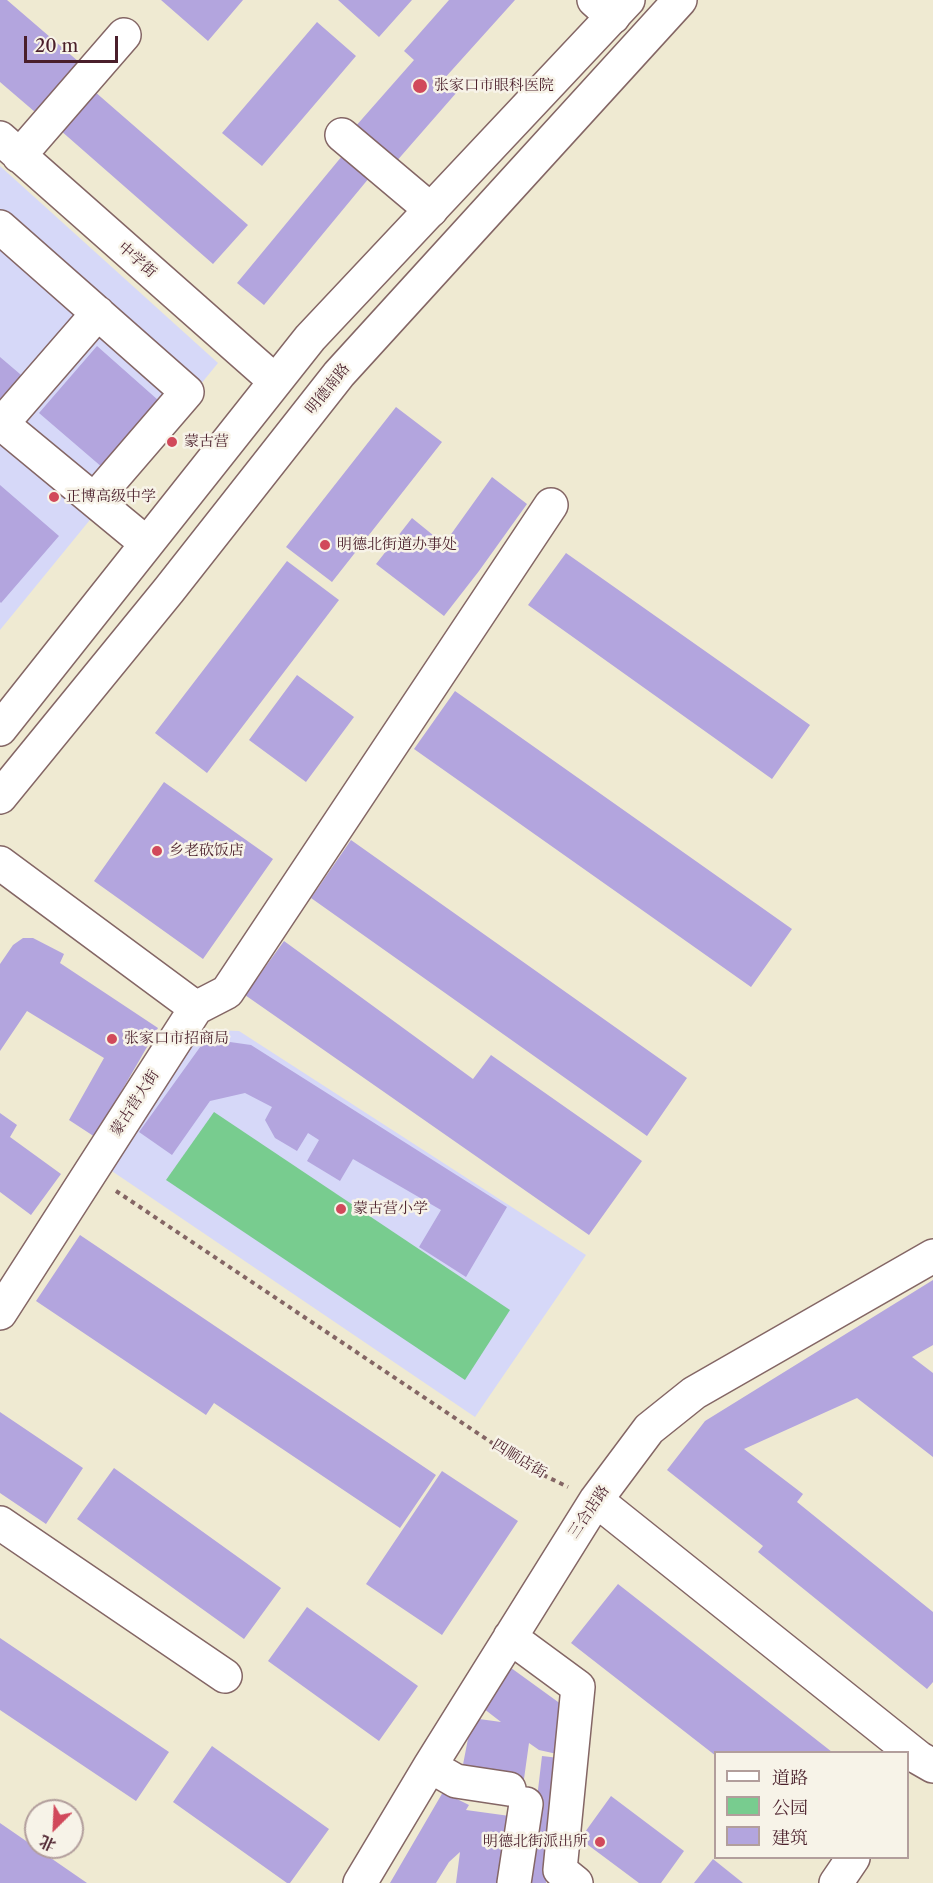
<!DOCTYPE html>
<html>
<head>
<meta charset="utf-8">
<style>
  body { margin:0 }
  #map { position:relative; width:933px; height:1883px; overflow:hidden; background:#efead2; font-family:"Libre Caslon Text","Noto Serif SC",serif }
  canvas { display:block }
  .legend { position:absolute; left:714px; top:1751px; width:195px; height:108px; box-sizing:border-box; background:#f7f3e8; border:2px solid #b29e9c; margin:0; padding:8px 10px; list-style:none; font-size:18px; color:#4a1f2b }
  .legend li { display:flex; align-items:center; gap:12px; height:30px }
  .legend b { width:30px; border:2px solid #b29e9c }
  .north { position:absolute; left:24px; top:1799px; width:60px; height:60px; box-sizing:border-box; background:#f7f3e8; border:2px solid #b29e9c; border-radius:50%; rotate:204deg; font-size:16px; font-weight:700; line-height:24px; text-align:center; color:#4a1f2b }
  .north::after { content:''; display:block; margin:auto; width:21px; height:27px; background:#d1495b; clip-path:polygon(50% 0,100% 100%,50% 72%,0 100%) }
  .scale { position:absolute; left:24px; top:36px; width:94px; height:27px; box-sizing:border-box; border:3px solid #4a1f2b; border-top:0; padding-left:8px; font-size:18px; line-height:21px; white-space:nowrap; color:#4a1f2b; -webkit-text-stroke:4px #f7f3e8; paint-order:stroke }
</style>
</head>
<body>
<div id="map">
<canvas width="933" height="1883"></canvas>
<ul class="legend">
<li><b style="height:8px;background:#fff"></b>道路</li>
<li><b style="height:16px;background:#78cc8f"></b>公园</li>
<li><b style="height:16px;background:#b3a5de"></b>建筑</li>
</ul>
<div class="north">北</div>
<div class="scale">20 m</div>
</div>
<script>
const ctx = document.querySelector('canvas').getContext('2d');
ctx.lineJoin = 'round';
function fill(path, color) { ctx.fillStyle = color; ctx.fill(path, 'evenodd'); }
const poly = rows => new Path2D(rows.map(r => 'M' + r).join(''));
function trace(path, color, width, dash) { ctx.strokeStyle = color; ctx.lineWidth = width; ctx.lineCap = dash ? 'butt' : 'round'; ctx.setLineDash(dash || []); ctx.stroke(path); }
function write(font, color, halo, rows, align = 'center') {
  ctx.font = font + ' "Libre Caslon Text","Noto Serif SC",serif'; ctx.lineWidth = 5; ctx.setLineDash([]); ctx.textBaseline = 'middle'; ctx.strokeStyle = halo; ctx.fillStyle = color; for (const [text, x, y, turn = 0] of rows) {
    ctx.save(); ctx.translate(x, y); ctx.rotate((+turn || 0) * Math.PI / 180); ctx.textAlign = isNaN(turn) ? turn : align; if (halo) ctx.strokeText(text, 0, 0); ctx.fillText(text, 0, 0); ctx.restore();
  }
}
const built = poly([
  [0,166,218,363,0,630],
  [214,1030,239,1031,586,1255,475,1417,100,1163,183,1041]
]);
const green = poly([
  [214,1112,510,1310,465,1380,166,1180]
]);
const building = poly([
  [0,0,7,0,79,62,35,112,0,82],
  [161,0,243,0,208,41],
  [338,0,412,0,379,37],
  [449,0,515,0,443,80,457,92,395,163,355,127,414,60,404,51],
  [317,22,356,56,262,166,222,133],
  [94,91,248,225,213,264,60,130],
  [347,150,374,172,264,305,237,283],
  [97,346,167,408,110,474,39,413],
  [0,357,27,380,0,410],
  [396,407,442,442,332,582,286,547],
  [492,477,527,504,479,571,444,616,376,564,412,518,444,544],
  [0,485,59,536,1,603,0,602],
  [566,553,810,725,772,779,528,605],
  [287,561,339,600,207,773,155,733],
  [297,675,354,717,306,782,249,740],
  [455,691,792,929,751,987,414,749],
  [164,782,273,859,203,959,94,881],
  [351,840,687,1078,647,1136,311,898],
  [23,938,33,938,64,954,60,963,158,1028,95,1137,69,1120,104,1058,27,1011,0,1051,0,964,13,945],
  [284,941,473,1079,491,1055,642,1161,589,1235,245,995],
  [223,1041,251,1045,507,1207,466,1277,419,1247,441,1210,353,1159,340,1181,307,1161,319,1140,308,1133,297,1151,275,1138,265,1120,272,1107,245,1093,210,1101,172,1155,139,1132,203,1043],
  [0,1113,17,1125,10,1137,61,1174,31,1215,0,1192],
  [80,1235,436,1475,400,1528,214,1403,206,1415,36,1301],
  [933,1280,933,1345,912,1357,933,1373,933,1457,857,1398,744,1449,803,1494,797,1502,933,1612,933,1682,927,1689,758,1552,763,1546,667,1470,705,1421],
  [0,1412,83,1468,46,1524,0,1493],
  [114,1468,281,1588,244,1639,77,1519],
  [442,1471,518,1521,442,1635,366,1584],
  [618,1584,832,1752,716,1752,716,1756,571,1643],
  [307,1607,418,1686,379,1741,268,1661],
  [0,1638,169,1752,136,1801,0,1710],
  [507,1665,565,1707,557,1754,539,1750,529,1743,523,1786,461,1775,472,1718,501,1722,479,1705],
  [212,1746,329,1829,290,1883,287,1883,173,1802],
  [542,1756,559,1758,546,1883,527,1883],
  [443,1792,469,1805,466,1810,517,1817,508,1883,456,1883,460,1852,449,1862,436,1883,390,1883],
  [611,1796,684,1851,661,1883,639,1883,580,1839],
  [0,1823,87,1883,0,1883],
  [713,1859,743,1883,694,1883]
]);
const path = poly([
  [116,1191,531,1469,568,1487]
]);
const minor = poly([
  [594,0,613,17],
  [342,135,431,210],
  [0,138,275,381],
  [19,156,124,35],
  [0,227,187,392,94,500],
  [2,424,146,543],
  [0,426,98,313],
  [0,863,196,1008,0,1313],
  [196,1008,227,992,551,505],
  [596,1500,919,1758,933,1766],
  [0,1523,225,1676],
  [510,1637,578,1687,560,1870,576,1883],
  [430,1766,456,1781,509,1789],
  [360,1883,430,1766,596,1500,649,1429,694,1393,933,1256],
  [514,1883,526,1804],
  [836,1883,853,1858]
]);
const major = poly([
  [0,729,310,338,628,0],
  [0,797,169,590,339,374,680,0]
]);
const markers = [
  [420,86,8,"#d1495b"],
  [172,442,6,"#d1495b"],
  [54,497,6,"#d1495b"],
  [325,545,6,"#d1495b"],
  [157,851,6,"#d1495b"],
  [112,1039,6,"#d1495b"],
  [341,1209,6,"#d1495b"],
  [600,1842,6,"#d1495b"]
];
const poiNames = [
  ["张家口市眼科医院",434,86],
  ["蒙古营",184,442],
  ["正博高级中学",66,497],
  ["明德北街道办事处",337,545],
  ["乡老砍饭店",169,851],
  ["张家口市招商局",124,1039],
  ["蒙古营小学",353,1209],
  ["明德北街派出所",588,1842,"right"]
];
const streetNames = [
  ["中学街",137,260,41],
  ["明德南路",328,389,-51],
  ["蒙古营大街",135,1103,-57],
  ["四顺店街",519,1459,31],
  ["三合店路",589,1512,-56]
];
fill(built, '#d6d8f8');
fill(green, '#78cc8f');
fill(building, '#b3a5de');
trace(minor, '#846665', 36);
trace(major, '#846665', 36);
trace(path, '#846665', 4, [4.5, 4.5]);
trace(minor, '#fff', 33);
trace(major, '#fff', 33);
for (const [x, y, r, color] of markers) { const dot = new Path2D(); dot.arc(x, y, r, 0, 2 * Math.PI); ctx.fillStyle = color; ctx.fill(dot); trace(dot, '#f7f3e8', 2); }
write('15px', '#4a1f2b', '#f7f3e8', poiNames, 'left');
write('15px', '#4a1f2b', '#f7f3e8', streetNames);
</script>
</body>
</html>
